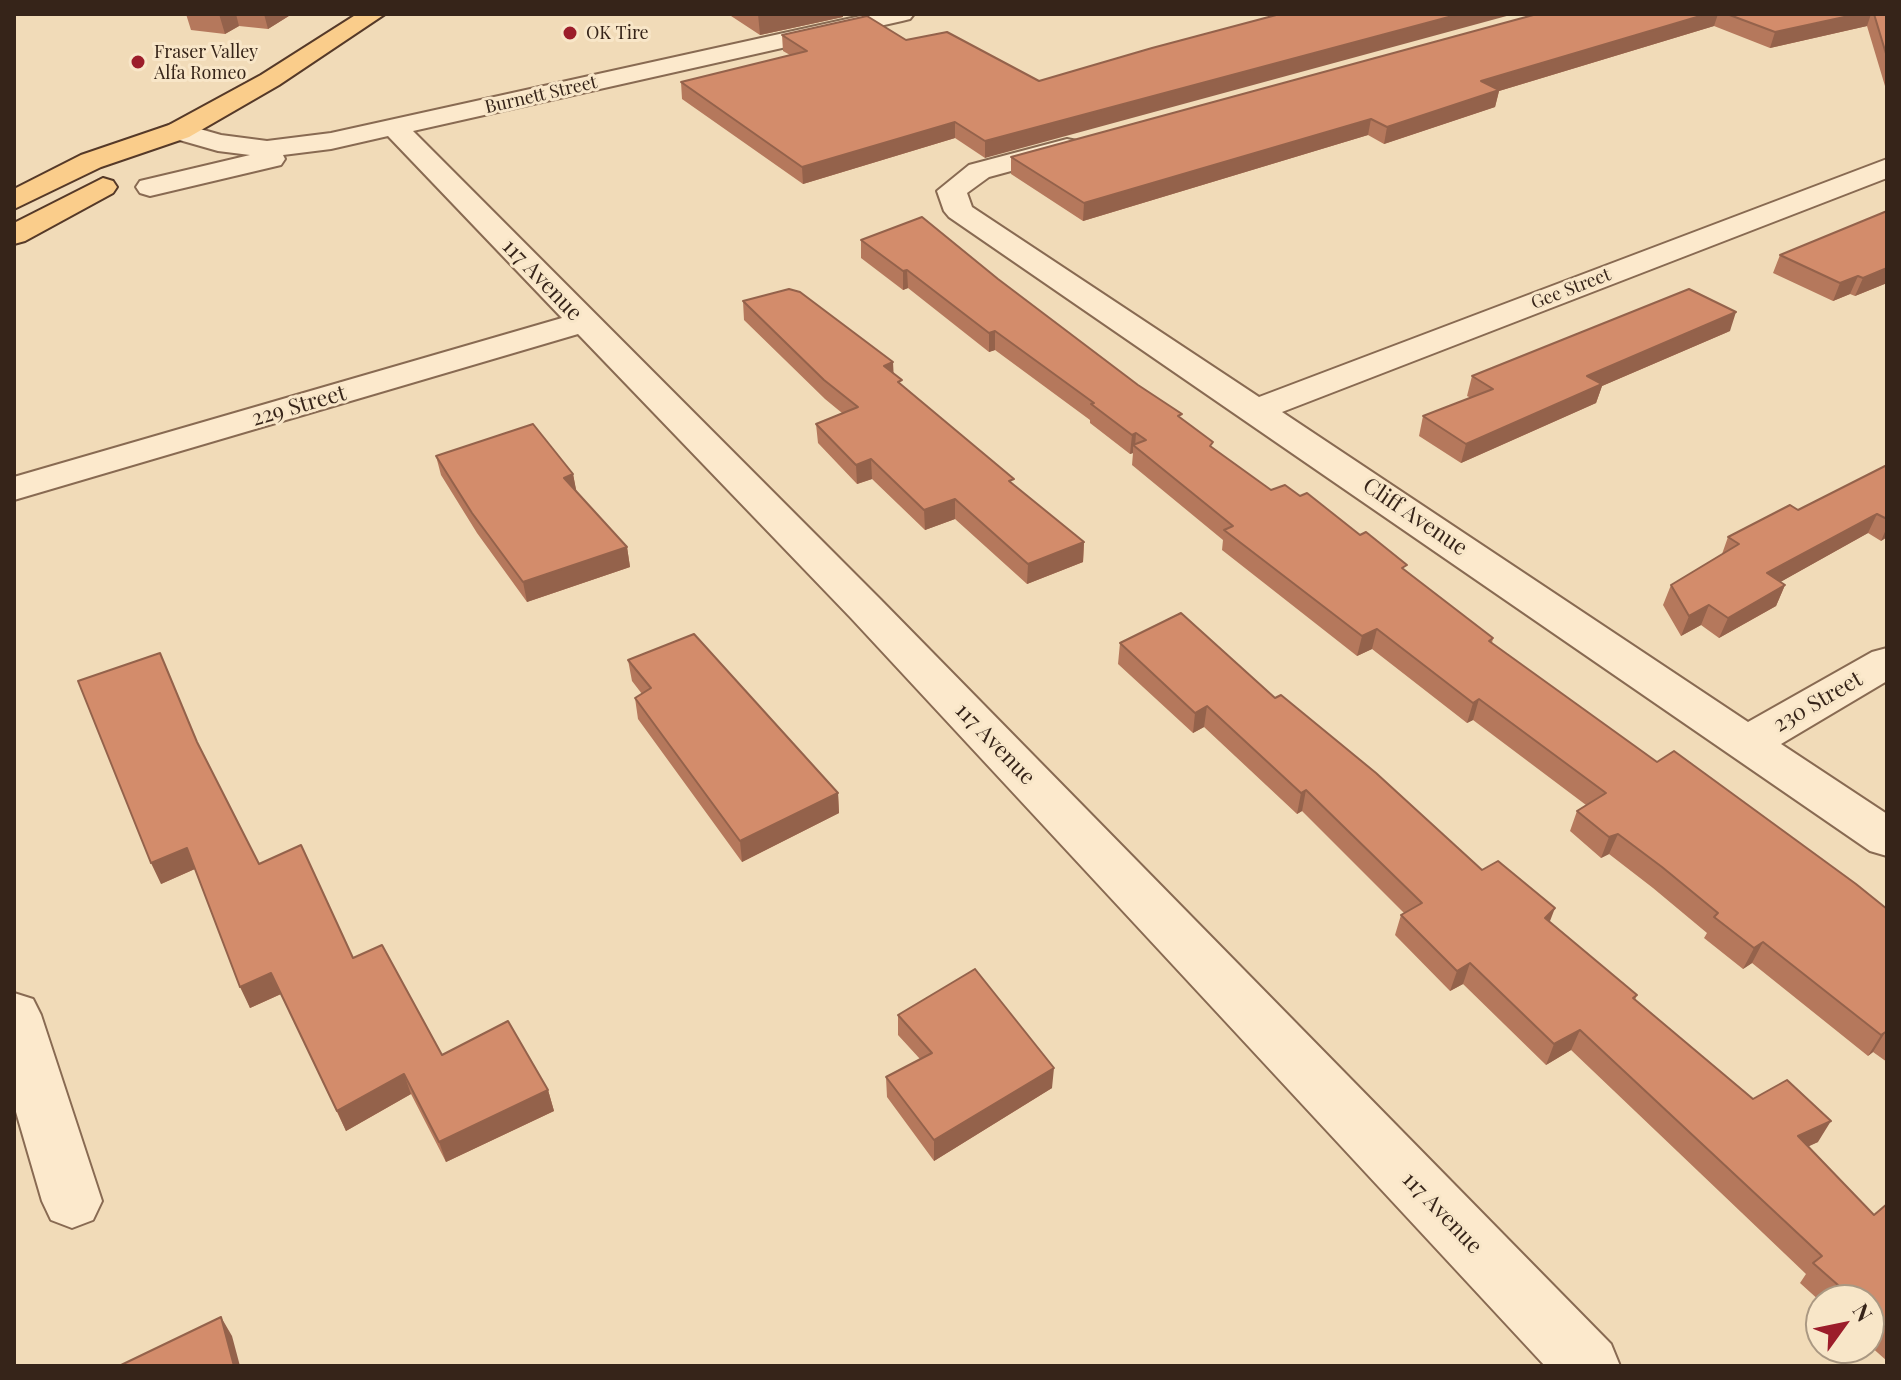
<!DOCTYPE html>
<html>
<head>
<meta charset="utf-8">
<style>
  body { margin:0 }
  #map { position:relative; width:1901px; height:1380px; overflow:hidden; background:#f1dbb8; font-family:"Playfair Display",serif }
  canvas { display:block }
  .frame { position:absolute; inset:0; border:16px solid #362419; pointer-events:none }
  .north { position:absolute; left:1805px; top:1284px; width:80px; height:80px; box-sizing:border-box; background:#f8e6c8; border:2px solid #aa9882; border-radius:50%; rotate:57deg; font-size:22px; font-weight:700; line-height:32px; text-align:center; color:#362419 }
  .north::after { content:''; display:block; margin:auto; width:28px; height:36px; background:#9c1d2a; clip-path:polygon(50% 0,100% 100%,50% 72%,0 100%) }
</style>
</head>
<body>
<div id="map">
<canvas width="1901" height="1380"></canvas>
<div class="frame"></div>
<div class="north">N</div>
</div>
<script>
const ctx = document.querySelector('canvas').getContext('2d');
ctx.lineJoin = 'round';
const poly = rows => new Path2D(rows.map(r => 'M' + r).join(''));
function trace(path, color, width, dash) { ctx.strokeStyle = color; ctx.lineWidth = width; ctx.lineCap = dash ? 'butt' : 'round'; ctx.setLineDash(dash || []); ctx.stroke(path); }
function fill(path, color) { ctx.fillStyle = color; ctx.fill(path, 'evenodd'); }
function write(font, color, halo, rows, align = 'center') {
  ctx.font = font + ' "Playfair Display",serif'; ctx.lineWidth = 6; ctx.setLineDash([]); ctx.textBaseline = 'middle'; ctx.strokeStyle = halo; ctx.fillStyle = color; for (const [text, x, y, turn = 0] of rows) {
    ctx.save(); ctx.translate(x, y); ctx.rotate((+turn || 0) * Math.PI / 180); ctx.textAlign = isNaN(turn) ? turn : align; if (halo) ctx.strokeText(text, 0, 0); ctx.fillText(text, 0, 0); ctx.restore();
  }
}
const minor = poly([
  [870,14,914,14,910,19,902,21,413,131,881,600,1611,1344,1620,1366,1545,1366,851,618,578,334,14,500,14,477,562,318,388,136,331,149,283,155,285,159,281,165,150,196,140,193,136,187,140,181,250,155,218,151,169,137,165,131,169,125,179,123,221,135,267,141,331,133,870,14],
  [1067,139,1077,141,1081,147,1077,153,989,177,967,193,972,207,1259,397,1887,159,1887,178,1282,412,1748,722,1872,652,1887,648,1887,681,1781,744,1887,814,1887,856,1870,851,949,217,944,211,937,191,969,165,1067,139],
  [14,993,33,999,41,1015,102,1201,93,1220,72,1228,51,1220,42,1201,14,1105,14,993]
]);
const major = poly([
  [357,14,385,14,279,85,189,137,101,167,14,209,14,189,81,155,169,125,261,75,357,14],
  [103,178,113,181,117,187,113,193,25,241,14,244,14,223,103,178]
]);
const wall = poly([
  [186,14,292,14,268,29,239,26,225,34,191,30],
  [728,14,843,14,843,17,760,35],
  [1537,14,1887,14,1887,86,1885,86,1867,26,1770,48,1714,26,1499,91,1495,107,1384,144,1368,135,1083,221,1011,174,1011,157],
  [782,35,906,40,1039,81,985,158,955,138,803,184,682,99,681,82,790,55,783,51],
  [1887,211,1887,283,1855,296,1850,294,1833,301,1773,273,1780,255],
  [861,240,998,279,1182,419,1212,447,1271,490,1405,571,1493,638,1492,643,1657,762,1887,909,1887,1062,1873,1052,1868,1056,1752,963,1743,969,1704,938,1707,933,1653,888,1609,854,1601,858,1570,831,1577,811,1586,805,1473,720,1467,723,1372,649,1357,656,1222,550,1223,540,1132,465,1133,453,1130,454,1090,423,1090,420,995,350,989,352,908,288,903,290,861,258],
  [743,301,893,362,893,374,902,386,1014,485,1084,542,1083,562,1027,584,955,519,925,530,872,479,857,484,818,443,816,424,842,413,825,399,744,320],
  [1730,331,1602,386,1596,403,1461,463,1419,436,1423,416,1471,398,1467,396,1472,376],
  [436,456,573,474,576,491,627,547,630,567,527,602,477,533,441,475],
  [1887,465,1887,537,1881,541,1868,533,1780,582,1785,585,1776,606,1719,638,1701,625,1681,636,1663,605,1671,585,1722,554,1728,537,1798,510],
  [1120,643,1275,698,1482,870,1550,922,1637,995,1635,1000,1753,1099,1818,1142,1808,1146,1874,1215,1887,1204,1887,1361,1869,1345,1869,1300,1821,1300,1821,1302,1800,1283,1806,1274,1571,1050,1546,1065,1463,984,1450,991,1395,935,1401,915,1404,913,1302,811,1297,814,1204,727,1193,733,1118,664],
  [628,660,838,793,839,813,742,862,638,719,635,698,642,694,632,681],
  [198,746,259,864,353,958,442,1055,548,1090,554,1111,446,1162,411,1094,346,1131,281,994,250,1008,195,869,161,884],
  [898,1015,1052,1088,934,1161,887,1097,886,1077,920,1059,898,1035]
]);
const shadedWall = poly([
  [219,14,236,14,239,26,225,34],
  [264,14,292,14,268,29],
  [758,14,843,14,843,17,760,35],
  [1460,14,1514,14,985,158,985,141],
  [1707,14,1718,14,1714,26,1499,91,1495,107,1384,144,1387,127,1481,81],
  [1858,14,1871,14,1867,26,1770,48,1775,32],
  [1371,119,1368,135,1083,221,1084,203],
  [955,122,955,138,803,184,802,167],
  [1887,268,1887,283,1855,296,1863,278],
  [907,270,908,288,903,290,903,271],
  [1858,276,1850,294,1833,301,1840,283],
  [1736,312,1730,331,1602,386,1596,403,1461,463,1466,444,1587,376],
  [995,331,995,350,989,352,989,333],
  [893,362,894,381,884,366],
  [1136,433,1135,447,1133,445,1133,453,1130,454,1132,435],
  [871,459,872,479,857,484,856,465],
  [573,474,577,494,564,478],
  [955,499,955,519,925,530,924,510],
  [1877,514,1868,533,1759,594,1767,573],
  [1887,527,1887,537,1881,541],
  [1084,542,1083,562,1027,584,1028,564],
  [627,547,630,567,527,602,523,582],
  [1785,585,1776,606,1719,638,1728,618],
  [1709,605,1701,625,1681,636,1689,616],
  [1377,629,1372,649,1357,656,1362,636],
  [1479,699,1473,720,1467,723,1473,703],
  [1207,706,1204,727,1193,733,1195,713],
  [1306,790,1302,811,1297,814,1301,793],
  [838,793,839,813,742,862,740,841],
  [1618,834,1609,854,1601,858,1609,837],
  [187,848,197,868,161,884,151,863],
  [1555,908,1547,929,1545,918],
  [1763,942,1752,963,1743,969,1754,948],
  [1470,963,1463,984,1450,991,1457,971],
  [271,973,281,994,250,1008,240,987],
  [1580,1030,1571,1050,1546,1065,1554,1044],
  [1886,1031,1873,1052,1868,1056,1881,1035],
  [1054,1068,1052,1088,934,1161,934,1140],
  [404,1074,411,1094,346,1131,337,1111],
  [548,1090,554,1111,446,1162,439,1142],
  [1831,1121,1818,1142,1786,1157,1798,1136],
  [221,1317,232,1336,240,1366,234,1366]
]);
const building = poly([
  [1280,14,1460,14,985,141,955,122,802,167,681,82,807,51,782,35,867,16,906,40,947,32,1039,81,1152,48,1280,14],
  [1537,14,1707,14,1481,81,1499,90,1387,127,1371,119,1084,203,1011,157,1537,14],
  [1727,14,1858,14,1775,32,1727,14],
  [1874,14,1887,14,1887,57,1874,14],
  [1887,211,1887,268,1863,278,1858,276,1840,283,1780,255,1887,211],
  [922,217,998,279,1138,385,1182,414,1178,416,1213,442,1210,446,1271,490,1285,485,1300,496,1307,493,1360,535,1366,532,1407,565,1402,568,1493,638,1489,641,1657,762,1674,751,1856,884,1887,909,1887,1031,1881,1035,1763,942,1754,948,1714,917,1718,913,1662,867,1618,834,1609,837,1577,811,1606,793,1479,699,1473,703,1377,629,1362,636,1224,530,1233,526,1133,445,1146,440,1136,433,1132,435,1091,404,1094,403,995,331,989,333,907,270,903,271,861,240,922,217],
  [789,289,800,292,893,362,884,366,902,380,898,382,1014,479,1009,481,1084,542,1028,564,955,499,924,510,871,459,856,465,816,424,858,407,824,380,743,301,789,289],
  [1689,289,1736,312,1587,376,1602,384,1466,444,1423,416,1493,389,1472,376,1689,289],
  [533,424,573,474,564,478,627,547,523,582,472,513,436,456,533,424],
  [1887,465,1887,519,1877,514,1767,573,1785,585,1728,618,1709,605,1689,616,1671,585,1739,544,1728,537,1790,505,1798,510,1887,465],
  [1181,613,1275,698,1281,695,1376,773,1482,870,1498,861,1555,908,1545,918,1637,995,1633,998,1753,1099,1787,1080,1831,1121,1798,1136,1874,1215,1887,1204,1887,1328,1869,1312,1869,1300,1855,1300,1813,1263,1822,1256,1580,1030,1554,1044,1470,963,1457,971,1401,915,1422,903,1306,790,1301,793,1207,706,1195,713,1120,643,1181,613],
  [694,634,838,793,740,841,635,698,651,688,628,660,694,634],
  [160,653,197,742,259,864,301,845,353,958,382,945,442,1055,508,1021,548,1090,439,1142,404,1074,337,1111,271,973,240,987,187,848,151,863,78,681,160,653],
  [975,969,1054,1068,934,1140,886,1077,932,1053,898,1015,975,969],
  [221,1317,234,1366,119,1366,221,1317]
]);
const markers = [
  [570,33,8,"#9c1d2a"],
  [138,62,8,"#9c1d2a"]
];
const farPoinames = [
  ["OK Tire",586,33],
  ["Fraser Valley",154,52],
  ["Alfa Romeo",154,73]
];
const farStreetnames = [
  ["Burnett Street",541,95,-13],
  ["Gee Street",1571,289,-21]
];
const streetNames = [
  ["117 Avenue",542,280,46],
  ["229 Street",299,406,-16],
  ["Cliff Avenue",1415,517,34],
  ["230 Street",1818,702,-30],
  ["117 Avenue",995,744,46],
  ["117 Avenue",1442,1213,46]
];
trace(minor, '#886a52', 4);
trace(major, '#553928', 4);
fill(minor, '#fce9cc');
fill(major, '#facd8b');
fill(wall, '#b5785c');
fill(shadedWall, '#94624b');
fill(building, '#d38c6b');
trace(building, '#94624b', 2);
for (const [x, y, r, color] of markers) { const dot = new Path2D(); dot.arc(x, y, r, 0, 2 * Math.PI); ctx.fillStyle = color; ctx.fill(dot); trace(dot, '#f8e6c8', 3); }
write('18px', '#362419', '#f8e6c8', farPoinames, 'left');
write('18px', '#362419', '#f8e6c8', farStreetnames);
write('22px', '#362419', '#f8e6c8', streetNames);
</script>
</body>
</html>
